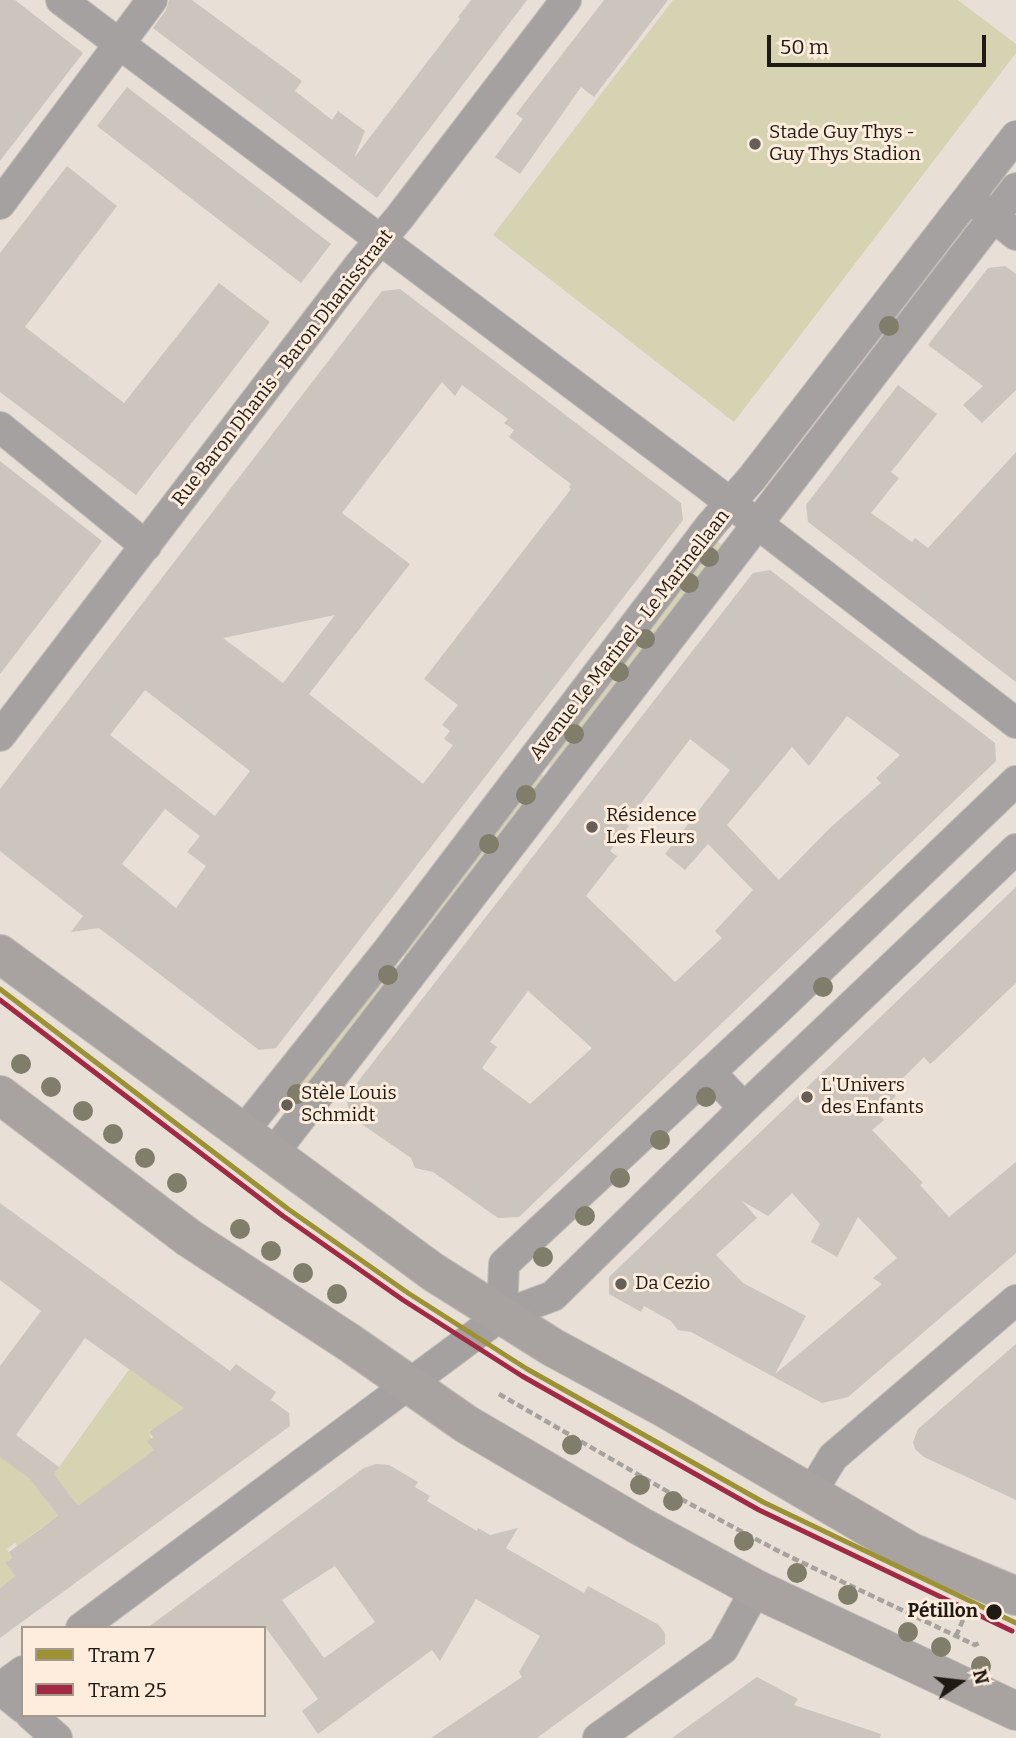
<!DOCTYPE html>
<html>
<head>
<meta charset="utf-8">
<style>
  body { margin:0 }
  #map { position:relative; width:1016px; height:1738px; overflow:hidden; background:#e8dfd7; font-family:Bitter,serif }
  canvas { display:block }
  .legend { position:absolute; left:21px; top:1626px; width:245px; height:91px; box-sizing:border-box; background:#feeddd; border:2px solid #a5998d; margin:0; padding:9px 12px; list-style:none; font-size:21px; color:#201a14 }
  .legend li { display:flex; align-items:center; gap:14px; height:35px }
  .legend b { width:35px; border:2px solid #a5998d }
  .north { position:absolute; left:925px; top:1647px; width:70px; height:70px; -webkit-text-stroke:5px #feeddd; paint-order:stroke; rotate:76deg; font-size:19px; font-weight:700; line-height:28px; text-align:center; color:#201a14 }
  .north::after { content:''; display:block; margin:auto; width:24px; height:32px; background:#201a14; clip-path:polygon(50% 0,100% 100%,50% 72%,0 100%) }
  .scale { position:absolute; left:767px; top:35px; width:219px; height:32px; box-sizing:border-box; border:4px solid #201a14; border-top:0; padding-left:9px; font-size:21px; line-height:24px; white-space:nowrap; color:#201a14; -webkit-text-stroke:5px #feeddd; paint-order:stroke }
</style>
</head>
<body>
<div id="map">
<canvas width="1016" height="1738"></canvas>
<ul class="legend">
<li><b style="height:9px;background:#9c9133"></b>Tram 7</li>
<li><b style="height:9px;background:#a12944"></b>Tram 25</li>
</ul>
<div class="north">N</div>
<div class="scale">50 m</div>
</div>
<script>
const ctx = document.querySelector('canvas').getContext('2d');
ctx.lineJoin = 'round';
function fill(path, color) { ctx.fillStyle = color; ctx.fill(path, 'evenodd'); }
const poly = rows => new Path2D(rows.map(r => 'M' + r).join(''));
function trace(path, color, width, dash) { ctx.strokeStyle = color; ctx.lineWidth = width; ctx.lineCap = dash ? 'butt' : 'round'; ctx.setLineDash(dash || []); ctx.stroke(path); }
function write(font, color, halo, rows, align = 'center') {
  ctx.font = font + ' Bitter,serif'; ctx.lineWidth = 6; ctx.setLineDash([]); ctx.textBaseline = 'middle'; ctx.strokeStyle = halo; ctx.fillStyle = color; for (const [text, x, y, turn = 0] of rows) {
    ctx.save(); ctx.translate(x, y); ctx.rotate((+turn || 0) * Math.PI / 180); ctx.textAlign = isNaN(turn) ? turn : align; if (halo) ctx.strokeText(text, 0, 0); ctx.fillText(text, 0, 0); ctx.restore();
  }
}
const green = poly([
  [673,0,958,0,1016,44,1016,53,734,422,493,235],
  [713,538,727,548,555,770,544,762],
  [537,771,548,779,408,959,398,951],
  [391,960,402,968,291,1112,279,1103],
  [130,1368,214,1405,149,1431,155,1451,78,1507,43,1496,67,1528,51,1521,30,1536,21,1551,15,1543,7,1549,12,1558,5,1563,15,1576,0,1588,0,1456,54,1474]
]);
const building = poly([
  [0,0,15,0,83,53,0,161],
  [169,0,192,0,302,81,295,91,332,120,338,111,365,131,354,158,460,19,458,17,471,0,527,0,377,198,157,31,153,28,166,10],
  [604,0,668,0,594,97,581,87,520,174,495,157,523,119,516,114],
  [127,87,331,244,301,283,97,126],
  [67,166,117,206,25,327,124,403,219,283,270,322,136,495,0,392,0,253],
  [1005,266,1016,274,1016,390,982,423,963,405,983,386,928,345,988,268],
  [400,289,681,503,683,520,276,1048,259,1050,99,928,71,932,83,916,0,851,0,789,382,291],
  [442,382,455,396,462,385,508,419,504,423,514,430,509,437,571,484,569,487,571,489,424,679,458,705,442,725,450,731,444,739,453,745,423,784,309,694,410,564,342,513],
  [335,615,283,683,223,638],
  [145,690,250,771,215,816,110,735],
  [165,809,200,836,187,852,206,866,176,908,122,864],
  [898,385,937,414,891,472,899,478,871,513,912,542,915,538,928,548,1016,452,1016,682,808,522,806,505],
  [0,461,102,541,0,674],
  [770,570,995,743,996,761,519,1217,498,1218,433,1172,415,1168,411,1158,350,1116,346,1097,753,573],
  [847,716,900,755,876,778,881,783,831,827,779,880,727,825,792,747,809,766],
  [690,739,730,770,665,854,685,870,708,844,753,890,715,931,722,938,675,982,586,896,617,856,610,851,629,826,626,823],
  [528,991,592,1048,530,1104,482,1068,497,1047,490,1042],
  [1016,887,1016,983,935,1060,930,1064,924,1057,891,1090,896,1096,878,1113,884,1120,872,1130,923,1183,920,1185,949,1217,1016,1162,1016,1253,848,1397,822,1403,691,1332,678,1330,671,1321,644,1306,641,1312,609,1294,609,1277],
  [792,1193,820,1224,811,1242,837,1257,858,1217,897,1258,873,1278,882,1284,775,1374,806,1316,743,1283,716,1255,757,1218,742,1201,768,1216],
  [0,1203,230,1371,236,1364,276,1392,271,1400,289,1413,290,1426,0,1638,0,1588,15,1576,5,1563,12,1558,9,1552,58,1516,30,1479,0,1457,0,1366,41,1311,0,1280],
  [85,1338,184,1408,149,1432,153,1437,147,1441,154,1450,78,1506,54,1474,59,1467,16,1435],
  [1016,1344,1016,1500,924,1457,915,1449,913,1442,918,1429],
  [376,1464,389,1465,418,1482,415,1487,430,1496,427,1501,477,1531,478,1528,490,1535,518,1528,506,1548,584,1593,588,1586,659,1625,665,1633,665,1644,537,1738,431,1738,522,1677,519,1672,540,1636,476,1599,440,1661,432,1650,318,1734,302,1711,318,1699,266,1628,147,1628,364,1468],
  [335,1566,375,1622,324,1658,282,1600],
  [757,1677,798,1699,794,1705,881,1734,880,1738,672,1738]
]);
const path = poly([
  [499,1394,677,1497,780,1552,975,1645,981,1642],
  [956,1636,966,1613,968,1614]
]);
const minor = poly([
  [61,0,707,485,1016,723],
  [0,204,152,0],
  [977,204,1016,235],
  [0,427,146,546],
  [0,736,360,264,399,218,566,0],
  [710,1072,744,1108],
  [242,1133,388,950,710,526,752,478,1016,136],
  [272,1155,1016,188],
  [502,1315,504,1264,775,1012,1016,781],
  [810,1495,833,1457,1016,1300],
  [81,1628,502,1315,553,1296,744,1108,1016,849],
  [0,1688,23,1671],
  [0,1689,23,1708],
  [31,1715,57,1738],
  [598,1738,723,1649,756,1589]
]);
const major = poly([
  [0,954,433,1272,552,1347,668,1410,911,1552,1016,1596],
  [0,1095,189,1238,350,1343,466,1424,640,1526,756,1589,1016,1711]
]);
const tram1 = poly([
  [0,989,288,1209,408,1293,527,1369,763,1502,1016,1623]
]);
const tram2 = poly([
  [0,1000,283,1216,403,1300,522,1376,759,1510,1012,1631]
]);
const trees = [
  [889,326],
  [709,557],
  [689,583],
  [645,639],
  [619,672],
  [574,734],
  [526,795],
  [489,844],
  [388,975],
  [823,987],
  [21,1064],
  [51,1087],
  [297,1094],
  [706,1097],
  [83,1111],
  [113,1134],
  [660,1140],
  [145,1158],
  [620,1178],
  [177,1183],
  [585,1216],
  [240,1229],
  [271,1251],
  [543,1257],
  [303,1273],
  [337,1294],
  [572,1445],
  [640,1485],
  [673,1501],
  [744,1541],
  [797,1573],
  [848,1595],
  [908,1632],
  [941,1647],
  [981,1666]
];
const markers = [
  [755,144,7,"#665f58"],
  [592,827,7,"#665f58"],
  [807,1097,7,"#665f58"],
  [287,1105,7,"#665f58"],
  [621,1284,7,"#665f58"],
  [994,1612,9,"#201a14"]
];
const poiNames = [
  ["Stade Guy Thys -",769,133],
  ["Guy Thys Stadion",769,155],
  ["Résidence",606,816],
  ["Les Fleurs",606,838],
  ["L'Univers",821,1086],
  ["des Enfants",821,1108],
  ["Stèle Louis",301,1094],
  ["Schmidt",301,1116],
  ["Da Cezio",635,1284]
];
const streetNames = [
  ["Rue Baron Dhanis - Baron Dhanisstraat",283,368,-52],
  ["Avenue Le Marinel - Le Marinellaan",630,635,-52]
];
const stopNames = [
  ["Pétillon",978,1612]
];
fill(green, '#d6d3b3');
fill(building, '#ccc5be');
trace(minor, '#c2bcb6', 32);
trace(major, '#c2bcb6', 40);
trace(path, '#a7a29e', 4.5, [7, 3.5]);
trace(minor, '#a5a1a0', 30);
trace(major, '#a8a3a0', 38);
trace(tram1, '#9c9133', 5);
trace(tram2, '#a12944', 5);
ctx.fillStyle = '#807d6a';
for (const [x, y] of trees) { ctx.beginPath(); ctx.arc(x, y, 10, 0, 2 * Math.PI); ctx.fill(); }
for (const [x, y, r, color] of markers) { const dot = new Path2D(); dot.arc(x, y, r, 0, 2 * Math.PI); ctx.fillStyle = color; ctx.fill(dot); trace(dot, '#feeddd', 2.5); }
write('19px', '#201a14', '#feeddd', poiNames, 'left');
write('19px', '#201a14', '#feeddd', streetNames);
write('bold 19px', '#201a14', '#feeddd', stopNames, 'right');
</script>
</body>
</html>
